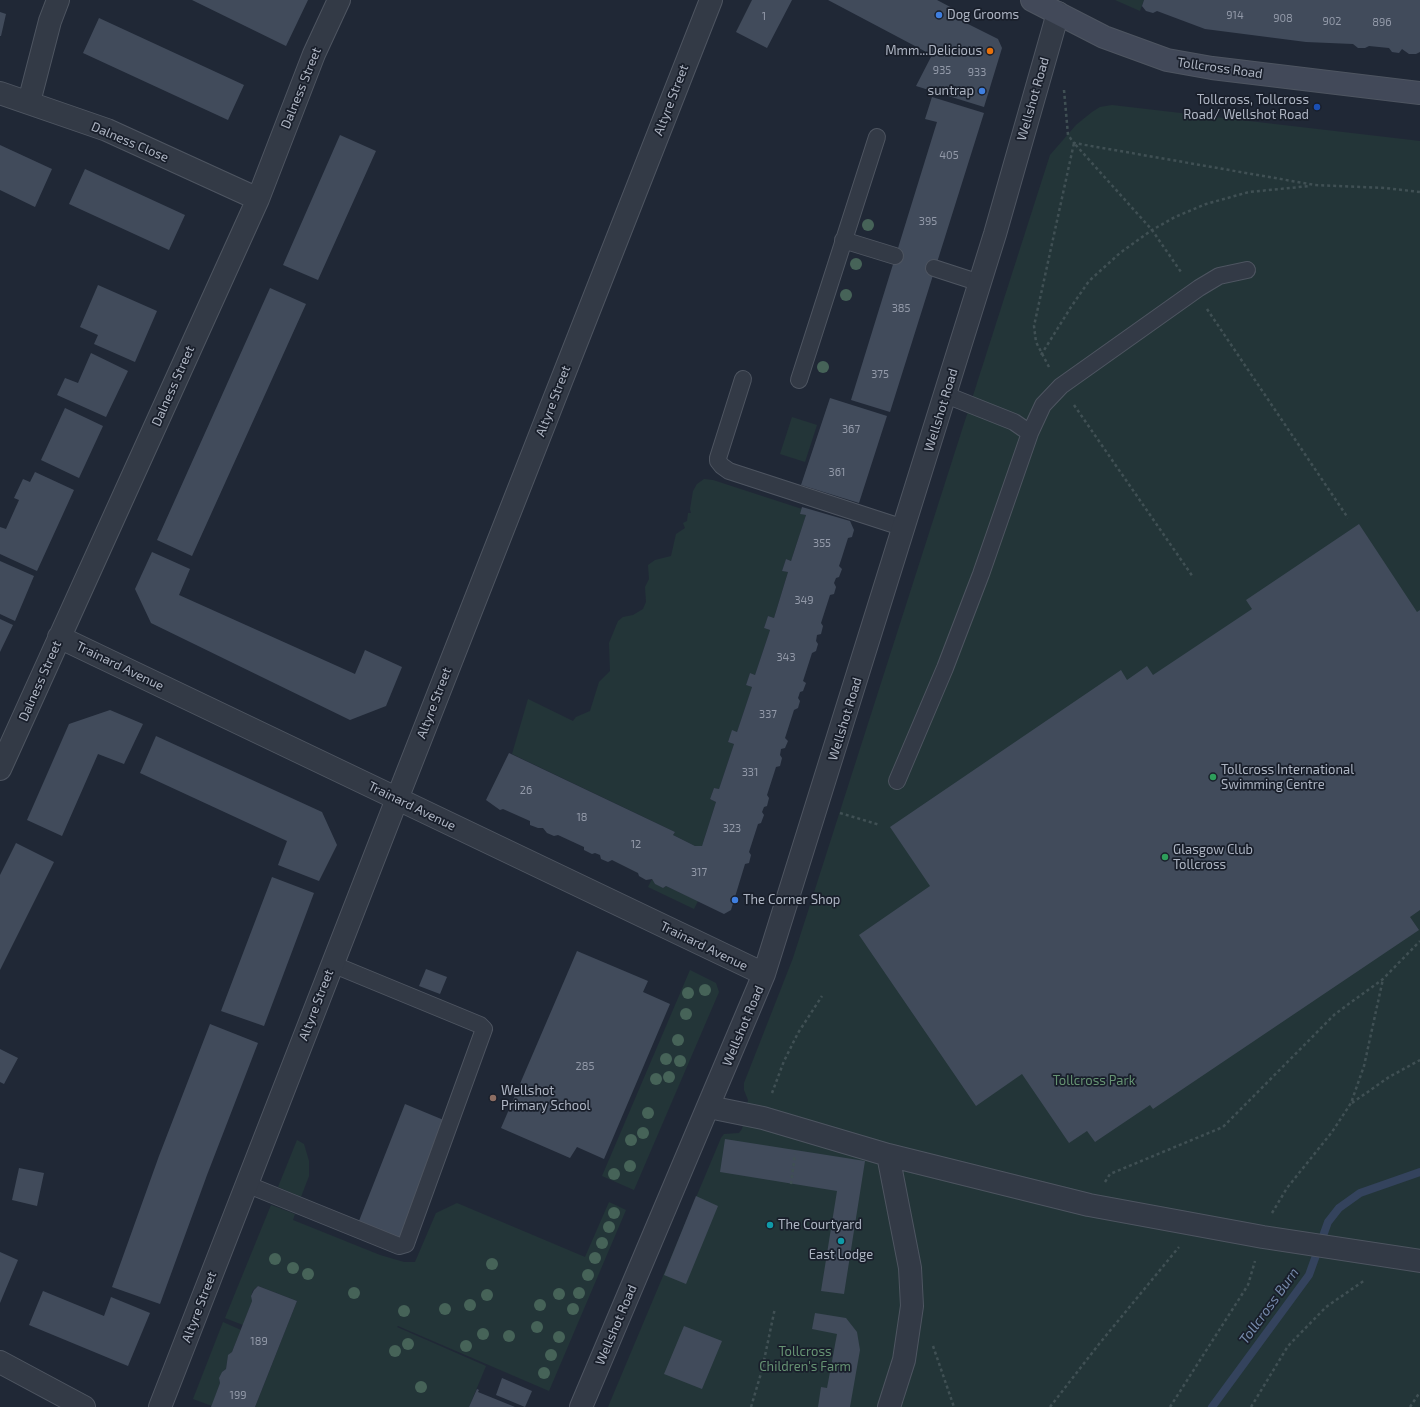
<!DOCTYPE html>
<html>
<head>
<meta charset="utf-8">
<style>
  body { margin:0 }
  canvas { display:block; background:#202836 }
</style>
</head>
<body>
<canvas width="1420" height="1407"></canvas>
<script>
const ctx = document.querySelector('canvas').getContext('2d');
ctx.lineJoin = 'round';
function fill(path, color) { ctx.fillStyle = color; ctx.fill(path, 'evenodd'); }
const poly = rows => new Path2D(rows.map(r => 'M' + r).join(''));
function trace(path, color, width, dash) { ctx.strokeStyle = color; ctx.lineWidth = width; ctx.lineCap = dash ? 'butt' : 'round'; ctx.setLineDash(dash || []); ctx.stroke(path); }
function write(font, color, halo, rows, align = 'center') {
  ctx.font = font + ' "Exo 2",sans-serif'; ctx.lineWidth = 3.5; ctx.setLineDash([]); ctx.textBaseline = 'middle'; ctx.strokeStyle = halo; ctx.fillStyle = color; for (const [text, x, y, turn = 0] of rows) {
    ctx.save(); ctx.translate(x, y); ctx.rotate((+turn || 0) * Math.PI / 180); ctx.textAlign = isNaN(turn) ? turn : align; if (halo) ctx.strokeText(text, 0, 0); ctx.fillText(text, 0, 0); ctx.restore();
  }
}
const green = poly([
  [1115,0,1144,0,1140,11],
  [1112,105,1420,141,1420,1407,608,1407,721,1138,724,1134,739,1133,742,1129,748,1100,744,1090,744,1083,793,958,1050,155,1076,125,1092,112,1100,107],
  [792,417,817,425,805,462,780,454],
  [704,479,713,480,802,509,800,514,806,515,791,561,786,559,782,571,788,572,774,618,768,616,764,628,770,630,755,675,750,673,746,685,752,687,737,732,732,731,728,742,734,744,719,789,714,788,710,799,716,802,702,846,695,846,673,835,675,832,512,754,528,699,573,721,576,717,590,711,599,682,610,671,609,643,618,621,623,617,633,615,643,609,646,602,645,587,649,579,648,565,655,560,671,556,676,534,685,528,683,523,687,521,688,513,691,513,690,509,693,491,697,484],
  [652,879,655,884,663,888,666,886,698,901,694,909,648,887],
  [690,970,716,983,719,992,634,1190,602,1176],
  [297,1140,304,1144,309,1161,309,1176,301,1197,278,1187],
  [609,1202,626,1210,549,1391,398,1326,397,1327,486,1366,469,1407,255,1407,297,1301,258,1286,253,1290,251,1296,252,1301,243,1325,225,1318,271,1205,295,1214,293,1220,380,1255,404,1262,415,1262,436,1213,457,1203,585,1257],
  [223,1322,241,1330,232,1352,228,1356,226,1369,222,1372,219,1378,220,1383,212,1406,193,1399]
]);
const stream = poly([
  [1212,1407,1309,1275,1328,1222,1339,1208,1360,1193,1420,1172]
]);
const building = poly([
  [192,0,308,0,286,46],
  [752,0,792,0,767,48,736,32],
  [828,0,937,0,956,10,952,16,998,39,1002,48,984,107,916,86,932,55],
  [1144,0,1420,0,1420,52,1416,54,1409,54,1402,49,1399,53,1392,52,1389,48,1369,46,1365,48,1358,48,1353,44,1306,42,1205,29,1157,11,1153,13,1146,11,1142,6],
  [0,12,6,14,1,36,0,36],
  [99,18,244,85,228,120,83,53],
  [932,97,984,113,890,412,851,400,937,122,925,119],
  [340,135,376,151,318,280,283,265],
  [0,145,52,169,35,207,0,190],
  [85,169,185,215,169,250,69,204],
  [98,285,157,311,135,362,94,344,98,335,80,327],
  [270,288,306,304,192,556,157,540],
  [91,353,128,371,106,417,57,395,65,378,78,383],
  [830,398,887,416,859,503,801,485],
  [65,408,103,426,79,478,41,460],
  [35,472,74,490,37,571,0,554,0,527,6,529,19,500,14,498,23,479,30,482],
  [802,507,850,521,854,530,852,537,848,538,842,557,839,566,842,569,839,577,836,578,834,583,836,587,834,594,830,595,821,623,823,626,821,634,817,635,816,641,818,644,816,651,812,653,803,681,806,683,803,691,800,692,798,698,800,701,798,708,794,710,785,738,788,741,785,748,781,749,780,755,782,758,780,766,776,767,767,795,769,798,767,806,764,807,762,812,764,815,761,823,758,824,749,852,751,855,749,863,745,864,731,910,724,914,666,886,663,888,655,884,652,879,646,880,639,876,638,873,612,860,608,862,601,859,600,855,595,853,592,854,584,850,584,847,558,835,554,836,547,833,543,828,538,828,530,825,530,821,503,809,500,810,486,800,509,753,675,832,673,835,695,846,702,846,716,802,710,799,714,788,719,789,734,744,728,742,732,730,737,732,752,687,746,685,750,673,755,675,770,630,764,628,768,616,774,618,788,572,782,571,786,559,791,561,806,515,800,514],
  [1359,524,1417,612,1420,610,1420,910,1410,917,1419,930,1153,1109,1150,1105,1095,1142,1087,1131,1069,1143,1022,1074,976,1106,859,935,930,886,890,827,1121,670,1127,680,1147,666,1153,675,1252,609,1246,600],
  [152,552,190,569,179,595,355,674,365,650,402,667,386,706,350,720,151,623,135,589],
  [0,561,34,576,15,621,0,614],
  [0,619,13,625,0,652],
  [110,710,143,724,124,764,98,754,62,836,27,820,69,724],
  [156,736,322,812,337,845,319,881,278,865,287,841,140,773],
  [16,843,54,862,0,970,0,875],
  [272,877,314,893,264,1026,221,1011],
  [577,951,648,981,643,992,670,1004,604,1159,577,1147,570,1158,501,1128],
  [426,969,447,977,440,994,419,986],
  [210,1024,258,1043,207,1175,160,1304,112,1287,159,1156],
  [0,1049,18,1058,4,1084,0,1082],
  [405,1104,446,1121,398,1242,357,1226],
  [725,1139,865,1161,844,1294,821,1291,837,1191,720,1172],
  [19,1168,44,1173,37,1206,12,1200],
  [696,1196,718,1206,686,1284,664,1275],
  [0,1252,18,1260,0,1303],
  [258,1286,297,1301,255,1407,211,1407,220,1383,219,1378,222,1372,226,1369,228,1355,232,1352,252,1301,251,1296,254,1290],
  [43,1291,104,1316,111,1297,150,1313,128,1366,29,1325],
  [815,1313,846,1318,857,1332,860,1350,850,1407,818,1407,821,1387,827,1388,837,1334,812,1329],
  [684,1326,722,1341,702,1389,664,1374],
  [502,1378,532,1391,525,1407,496,1395],
  [477,1389,479,1390,478,1392,515,1407,469,1407]
]);
const path = poly([
  [1064,90,1068,135,1074,143,1315,185,1385,188,1420,192],
  [1207,309,1348,518],
  [1041,355,1071,307,1089,281,1120,253,1152,230,1175,217,1206,204,1249,192,1310,186],
  [1049,367,1036,342,1034,326,1074,143,1152,230,1181,272],
  [1074,405,1193,577],
  [840,813,880,825],
  [772,1093,784,1061,798,1033,822,996],
  [1352,1103,1389,1077,1420,1060],
  [1105,1182,1110,1174,1223,1127,1335,1014,1383,979,1420,941],
  [791,1184,795,1154],
  [1272,1213,1287,1188,1332,1132,1351,1103,1364,1066,1383,979],
  [933,1346,954,1407],
  [751,1407,762,1370,775,1308],
  [1050,1407,1099,1344,1179,1247],
  [1170,1407,1248,1285,1255,1261],
  [1251,1407,1288,1346,1326,1307,1365,1280],
  [1410,1407,1420,1392]
]);
const lane = poly([
  [843,240,895,256],
  [934,268,980,283],
  [743,379,718,458,718,461,722,466,729,471,904,528],
  [799,380,877,137],
  [1030,433,1043,405,1061,386,1199,288,1219,276,1247,270],
  [897,781,945,668,981,574,1030,433,1014,422,946,395],
  [246,1184,399,1246,406,1244,407,1241,484,1029,480,1025,332,964]
]);
const street = poly([
  [0,93,107,130,258,199],
  [29,102,50,21,58,0],
  [59,637,764,974],
  [0,769,258,199,314,54,339,0],
  [709,1107,763,1118,888,1155,1089,1205,1263,1237,1420,1261],
  [888,1155,910,1268,912,1306,904,1360,889,1407],
  [0,1362,84,1407],
  [160,1407,397,799,711,0],
  [581,1407,764,974,995,234,1058,13]
]);
const secondary = poly([
  [1032,0,1104,37,1167,60,1212,68,1420,93]
]);
const trees = [
  [868,225],
  [856,264],
  [846,295],
  [823,367],
  [705,990],
  [688,993],
  [686,1014],
  [678,1040],
  [666,1059],
  [680,1061],
  [669,1077],
  [656,1079],
  [648,1113],
  [643,1133],
  [631,1140],
  [630,1166],
  [614,1174],
  [614,1213],
  [609,1227],
  [602,1243],
  [595,1258],
  [275,1259],
  [492,1264],
  [293,1268],
  [308,1274],
  [588,1275],
  [354,1293],
  [579,1293],
  [559,1294],
  [487,1295],
  [470,1305],
  [540,1305],
  [445,1309],
  [573,1309],
  [404,1311],
  [537,1327],
  [483,1334],
  [509,1336],
  [559,1337],
  [408,1344],
  [466,1346],
  [395,1351],
  [551,1355],
  [544,1373],
  [421,1387]
];
const markers = [
  [939,15,4,"#3f7fe0"],
  [990,51,4,"#e8710a"],
  [982,91,4,"#3f7fe0"],
  [1317,107,4,"#1a4fb4"],
  [1213,777,4,"#2e9e5b"],
  [1165,857,4,"#2e9e5b"],
  [735,900,4,"#3f7fe0"],
  [493,1098,4,"#8d6e63"],
  [770,1225,4,"#0f9aa8"],
  [841,1241,4,"#0f9aa8"]
];
const numberNames = [
  ["914",1235,15],
  ["1",764,16],
  ["908",1283,18],
  ["902",1332,21],
  ["896",1382,22],
  ["935",942,70],
  ["933",977,72],
  ["405",949,155],
  ["395",928,221],
  ["385",901,308],
  ["375",880,374],
  ["367",851,429],
  ["361",837,472],
  ["355",822,543],
  ["349",804,600],
  ["343",786,657],
  ["337",768,714],
  ["331",750,772],
  ["26",526,790],
  ["18",582,817],
  ["323",732,828],
  ["12",636,844],
  ["317",699,872],
  ["285",585,1066],
  ["189",259,1341],
  ["199",238,1395]
];
const poiNames = [
  ["Dog Grooms",947,15],
  ["Mmm...Delicious",982,51,"right"],
  ["suntrap",974,91,"right"],
  ["Tollcross, Tollcross",1309,100,"right"],
  ["Road/ Wellshot Road",1309,115,"right"],
  ["Tollcross International",1221,770],
  ["Swimming Centre",1221,785],
  ["Glasgow Club",1173,850],
  ["Tollcross",1173,865],
  ["The Corner Shop",743,900],
  ["Wellshot",501,1091],
  ["Primary School",501,1106],
  ["The Courtyard",778,1225],
  ["East Lodge",841,1255,"center"]
];
const streetNames = [
  ["Tollcross Road",1220,68,8],
  ["Dalness Street",301,88,-68],
  ["Wellshot Road",1033,99,-74],
  ["Altyre Street",671,100,-69],
  ["Dalness Close",130,142,23],
  ["Dalness Street",173,386,-66],
  ["Altyre Street",553,401,-69],
  ["Wellshot Road",941,410,-73],
  ["Trainard Avenue",120,666,26],
  ["Dalness Street",40,681,-66],
  ["Altyre Street",434,703,-69],
  ["Wellshot Road",845,719,-73],
  ["Trainard Avenue",412,806,26],
  ["Trainard Avenue",704,946,26],
  ["Altyre Street",316,1005,-69],
  ["Wellshot Road",743,1026,-67],
  ["Altyre Street",199,1307,-69],
  ["Wellshot Road",616,1325,-67]
];
const parkNames = [
  ["Tollcross Park",1094,1081],
  ["Tollcross",805,1352],
  ["Children's Farm",805,1367]
];
const waterNames = [
  ["Tollcross Burn",1269,1306,-54]
];
fill(green, '#233538');
trace(stream, '#34435d', 8);
fill(building, '#414b5b');
trace(lane, '#4e5561', 18);
trace(street, '#4e5561', 24);
trace(secondary, '#4e5561', 24);
trace(path, '#405054', 2.5, [3, 3]);
trace(lane, '#333a46', 16);
trace(street, '#333a46', 22);
trace(secondary, '#424959', 22);
ctx.fillStyle = '#466358';
for (const [x, y] of trees) { ctx.beginPath(); ctx.arc(x, y, 6, 0, 2 * Math.PI); ctx.fill(); }
for (const [x, y, r, color] of markers) { const dot = new Path2D(); dot.arc(x, y, r, 0, 2 * Math.PI); ctx.fillStyle = color; ctx.fill(dot); trace(dot, '#191f2b', 1.5); }
write('11px', '#939aa9', null, numberNames);
write('13px', '#aeb5c3', '#191f2b', poiNames, 'left');
write('13px', '#aeb5c3', '#191f2b', streetNames);
write('13px', '#669373', '#191f2b', parkNames);
write('italic 14px', '#768aab', '#191f2b', waterNames);
</script>
</body>
</html>
